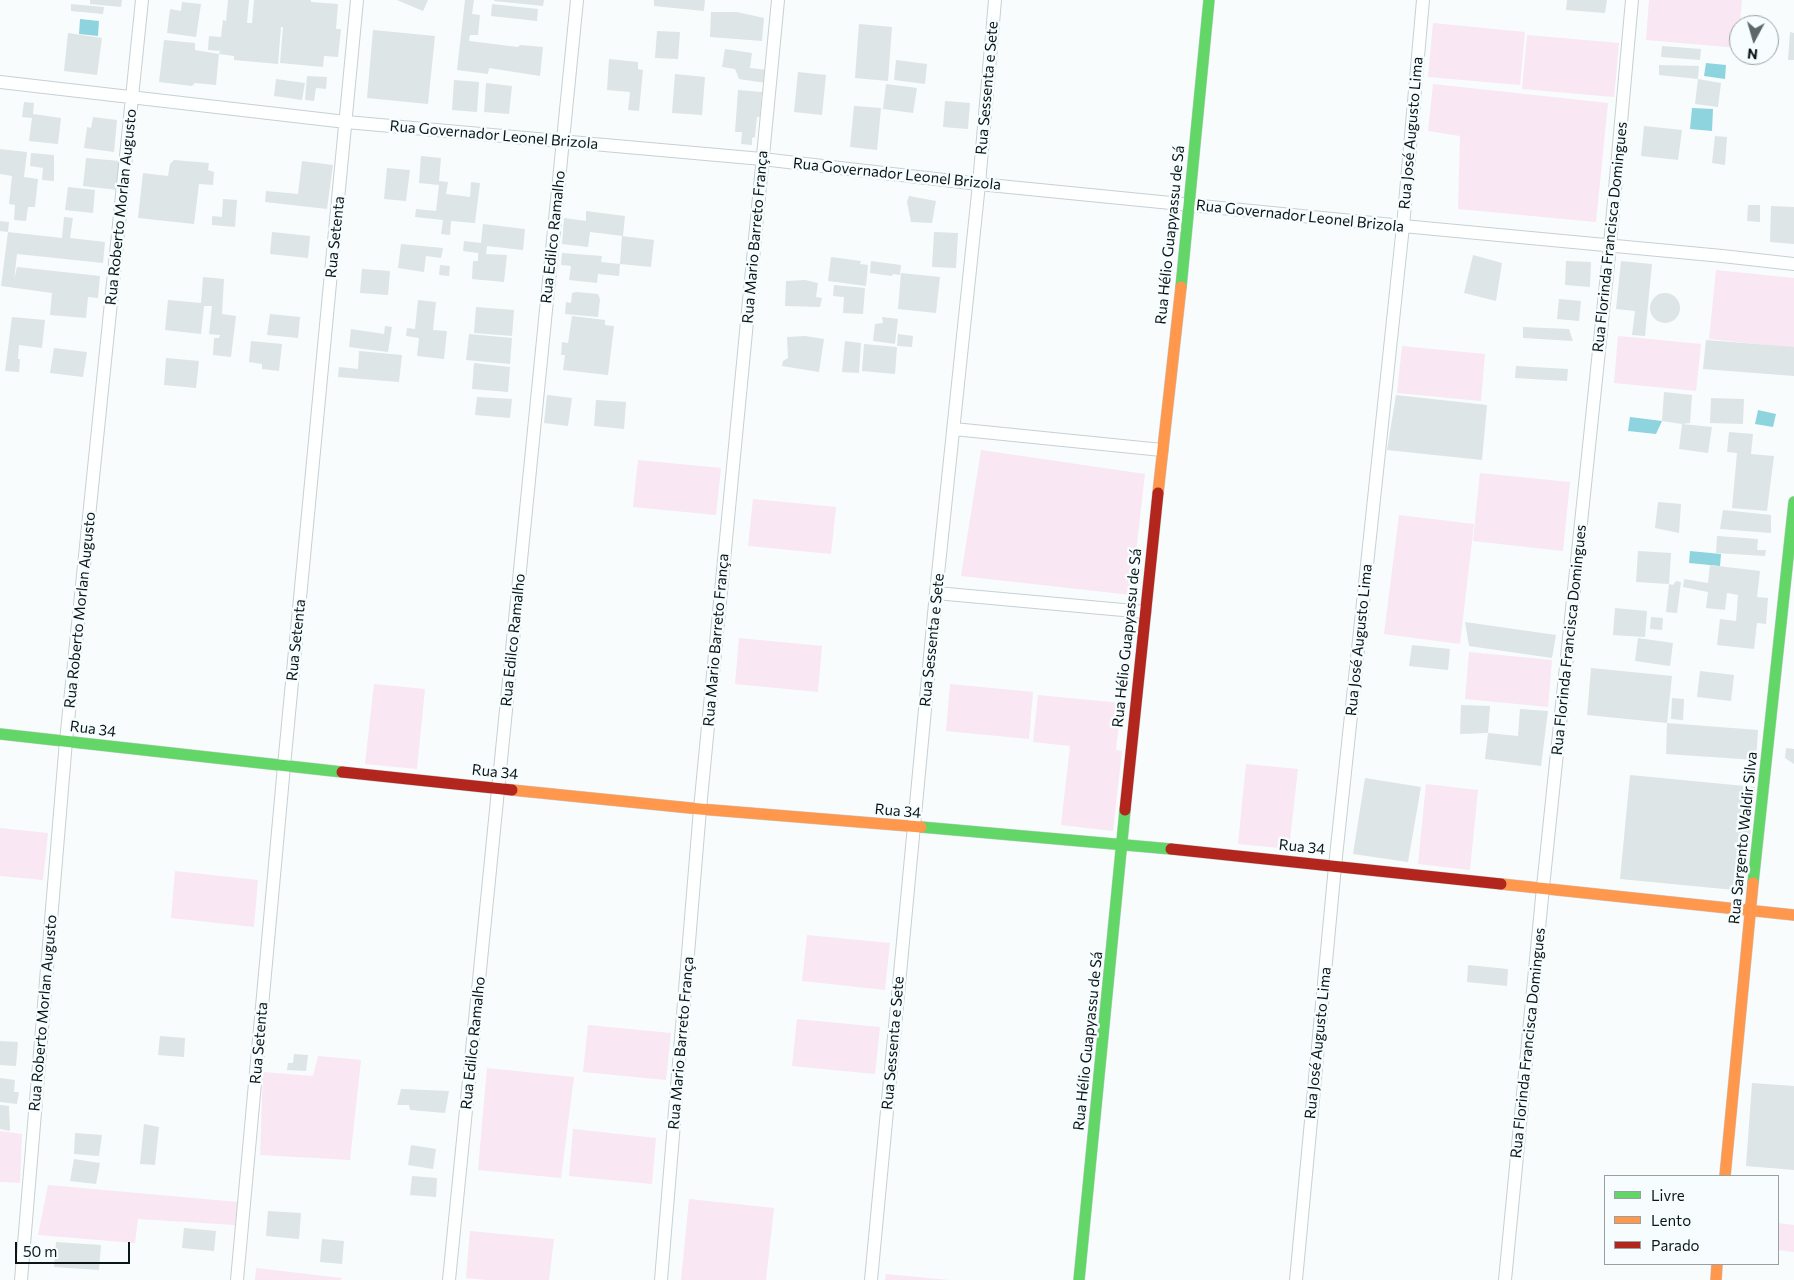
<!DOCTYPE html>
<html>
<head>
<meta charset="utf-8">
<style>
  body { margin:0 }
  #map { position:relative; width:1794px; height:1280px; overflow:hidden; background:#f8fcfd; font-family:Commissioner,sans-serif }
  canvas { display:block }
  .legend { position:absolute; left:1604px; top:1175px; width:175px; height:90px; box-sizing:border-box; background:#f7fdfe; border:1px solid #98a1a2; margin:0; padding:6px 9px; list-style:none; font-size:15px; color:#0a1618 }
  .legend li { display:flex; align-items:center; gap:10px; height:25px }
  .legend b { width:25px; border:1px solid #98a1a2 }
  .north { position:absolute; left:1729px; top:15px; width:50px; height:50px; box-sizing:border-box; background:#f7fdfe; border:1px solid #98a1a2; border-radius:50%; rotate:186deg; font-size:14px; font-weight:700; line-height:20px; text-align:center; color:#0a1618 }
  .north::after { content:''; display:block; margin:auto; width:18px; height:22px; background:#5d6668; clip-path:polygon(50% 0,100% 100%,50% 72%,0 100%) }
  .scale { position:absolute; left:15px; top:1242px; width:115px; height:22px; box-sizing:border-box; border:2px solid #0a1618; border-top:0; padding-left:6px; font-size:15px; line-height:18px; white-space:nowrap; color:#0a1618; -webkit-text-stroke:4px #f7fdfe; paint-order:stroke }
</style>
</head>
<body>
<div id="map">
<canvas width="1794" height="1280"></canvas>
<ul class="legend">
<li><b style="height:6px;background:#63d668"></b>Livre</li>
<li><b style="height:6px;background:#ff974d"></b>Lento</li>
<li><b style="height:6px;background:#b3261e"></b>Parado</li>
</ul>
<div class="north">N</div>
<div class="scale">50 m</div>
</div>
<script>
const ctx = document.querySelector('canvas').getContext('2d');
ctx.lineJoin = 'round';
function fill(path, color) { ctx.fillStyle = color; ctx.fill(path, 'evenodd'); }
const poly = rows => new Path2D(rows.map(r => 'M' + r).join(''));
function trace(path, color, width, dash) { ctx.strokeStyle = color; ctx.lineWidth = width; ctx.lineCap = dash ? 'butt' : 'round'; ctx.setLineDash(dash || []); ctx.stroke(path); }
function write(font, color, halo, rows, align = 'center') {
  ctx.font = font + ' Commissioner,sans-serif'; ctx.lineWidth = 5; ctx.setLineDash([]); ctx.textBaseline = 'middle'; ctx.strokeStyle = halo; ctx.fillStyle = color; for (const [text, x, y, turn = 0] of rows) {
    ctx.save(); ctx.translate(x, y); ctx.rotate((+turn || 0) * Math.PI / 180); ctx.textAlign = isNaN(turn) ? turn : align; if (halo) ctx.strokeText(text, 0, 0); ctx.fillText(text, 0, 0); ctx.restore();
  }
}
const green = poly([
  [1649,0,1742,0,1738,48,1646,40],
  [1433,23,1525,32,1520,85,1428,77],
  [1527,35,1619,43,1614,97,1522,89],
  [1433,84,1608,103,1596,222,1458,209,1460,136,1428,131],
  [1716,270,1794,278,1794,348,1709,339],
  [1618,336,1701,344,1696,391,1614,383],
  [1402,346,1485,354,1481,401,1397,393],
  [981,450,1145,474,1131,595,961,576],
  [638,460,721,468,716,515,633,507],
  [1480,473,1570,482,1563,551,1473,541],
  [753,499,836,507,831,554,748,546],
  [1399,515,1474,524,1460,644,1384,634],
  [739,638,822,646,818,692,735,684],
  [1469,652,1552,660,1548,707,1465,699],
  [374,684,425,689,417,769,365,764],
  [950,684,1033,692,1029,739,946,731],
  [1038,695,1121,703,1116,750,1122,751,1113,831,1061,825,1070,746,1033,742],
  [1246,764,1298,769,1289,849,1238,844],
  [1426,784,1478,790,1470,870,1418,864],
  [0,828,48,833,43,880,0,876],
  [175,871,258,880,254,927,171,918],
  [807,935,890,943,885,990,802,981],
  [797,1019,880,1027,875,1074,792,1066],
  [588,1025,671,1033,666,1080,583,1072],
  [318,1056,361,1060,350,1160,260,1155,263,1072,313,1076],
  [487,1068,574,1077,561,1178,478,1170],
  [573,1129,656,1138,652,1184,569,1176],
  [0,1131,22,1134,20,1183,0,1182],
  [48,1185,238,1202,235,1225,138,1219,135,1243,38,1235],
  [689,1199,774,1208,766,1280,681,1280],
  [1778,1223,1794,1225,1794,1252,1778,1250],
  [470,1231,554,1239,549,1280,487,1280,466,1278],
  [256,1268,342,1278,341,1280,255,1280],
  [886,1274,950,1280,885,1280]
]);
const water = poly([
  [80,19,99,21,98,36,79,34],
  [1706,63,1726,65,1725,79,1704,76],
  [1692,108,1713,109,1712,131,1690,129],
  [1758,410,1776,414,1773,427,1755,424],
  [1630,417,1662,421,1656,434,1628,431],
  [1690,551,1721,554,1720,566,1689,563]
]);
const building = poly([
  [90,0,122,0,121,7,90,4],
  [228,0,249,0,247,23,252,23,254,0,311,0,311,2,338,4,336,29,341,29,338,57,324,56,323,67,280,63,283,27,281,27,278,64,234,60,234,56,219,54,220,51,208,50,209,36,221,37,223,20,226,21],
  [397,0,428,0,423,11],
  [465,0,474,0,472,14,480,15,478,35,470,35,469,41,518,47,520,45,543,47,540,76,489,68,488,74,457,70],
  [494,0,544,0,543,6,494,1],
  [654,0,705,0,704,11,654,6],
  [1567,0,1607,0,1605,13,1566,10],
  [182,2,201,4,196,37,167,33,170,9,181,11],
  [71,4,104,7,103,14,71,11],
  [492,4,538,9,537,21,491,16],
  [711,12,737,12,764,18,762,41,710,37],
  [859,24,892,27,888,81,855,78],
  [373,30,435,36,428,104,367,98],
  [657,31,680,32,678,59,655,58],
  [1790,32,1794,33,1794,60,1788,60],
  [68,33,102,38,97,75,64,71],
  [164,40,195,43,195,50,219,54,216,85,195,83,192,86,159,82],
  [1662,46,1701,49,1700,60,1661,57],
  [725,49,752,53,750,68,768,70,766,83,739,79,735,69,722,67],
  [609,59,638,62,638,69,643,70,639,111,628,110,630,92,607,90],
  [896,60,927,64,925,84,894,80],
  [1659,65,1699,66,1698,79,1659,75],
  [798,72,826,75,822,115,794,112],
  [675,74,705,77,702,115,672,113],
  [307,76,327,77,326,89,316,88,314,101,305,100],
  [276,79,305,83,302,100,274,96],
  [1698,79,1721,83,1718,107,1695,104],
  [454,80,479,82,477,112,452,110],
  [486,83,512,86,509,114,484,112],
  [886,84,917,88,913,113,883,109],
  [738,90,762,92,760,117,757,117,755,137,752,138,752,145,741,144,742,132,735,132],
  [945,101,970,103,968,129,943,127],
  [24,102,34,103,33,114,61,118,58,144,29,141,32,118,22,117],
  [854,106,881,108,877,150,850,147],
  [93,117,117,120,114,152,84,148,87,127,91,128],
  [1644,126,1682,130,1678,160,1641,156],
  [1715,136,1727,137,1725,165,1712,163],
  [0,149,27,152,24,177,38,179,35,207,28,207,26,221,14,220,15,205,9,204,12,176,0,174],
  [31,153,54,155,54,181,42,180,43,168,30,166],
  [421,156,441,158,439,181,448,182,446,194,470,197,471,182,480,183,475,223,451,221,450,235,441,234,443,220,415,217,416,209,436,211,439,185,419,183],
  [86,158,120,161,118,190,83,186],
  [174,160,209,163,208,170,214,172,213,185,199,184,194,224,138,218,143,173,168,176,170,164],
  [302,161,333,165,327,209,265,202,266,191,298,194],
  [387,168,410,170,406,201,384,199],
  [68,187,95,190,93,213,65,210],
  [909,196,936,201,932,223,911,222,907,202],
  [223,199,237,200,235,227,212,225,212,216,222,217],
  [1748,205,1760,205,1760,222,1747,221],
  [1771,206,1794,207,1794,244,1770,242],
  [586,211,625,216,623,236,590,232,588,247,562,244,564,218,586,221],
  [64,217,73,218,70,238,105,242,103,263,17,254,14,280,17,267,100,276,98,298,88,297,86,318,50,315,52,293,1,286,8,232,62,238],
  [0,221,9,222,8,232,0,231],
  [483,224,525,229,523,250,487,246,486,254,507,255,504,282,472,279,473,261,478,261,478,253,463,251,464,241,481,243],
  [272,232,310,236,308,258,270,254],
  [934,232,958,233,956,268,932,267],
  [622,236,654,240,651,267,620,264],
  [401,244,443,248,441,258,426,256,424,272,398,268],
  [562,253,602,256,601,262,620,264,619,276,598,274,597,283,569,280,571,266,561,265],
  [1473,255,1502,263,1496,301,1464,293],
  [831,257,861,261,860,264,868,265,866,286,828,281],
  [871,261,901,265,900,275,893,274,892,276,870,273],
  [1566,261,1591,262,1590,287,1565,285],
  [1621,261,1652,264,1645,336,1632,335,1635,311,1616,309],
  [440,265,450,266,449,276,439,275],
  [362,269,390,271,388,295,360,293],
  [901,273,940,277,936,313,898,309],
  [203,277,224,279,222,314,236,316,231,357,213,355,214,338,219,338,220,335,209,334,212,306,204,306,201,334,165,330,168,300,201,303],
  [805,280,818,283,816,297,822,298,820,307,785,306,786,281],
  [834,285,865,288,863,314,843,313,844,297,833,296],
  [576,292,598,294,600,299,598,317,565,314,566,302,571,303,572,293],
  '1650 308a15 15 0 1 1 30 0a15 15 0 1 1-30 0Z',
  [1559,299,1581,301,1579,321,1557,319],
  [418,300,436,302,433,330,447,331,444,359,417,356,419,338,406,336,407,328,415,329],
  [476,307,514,310,512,336,474,333],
  [270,314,300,317,298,338,267,335],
  [572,316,605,320,605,325,614,326,608,375,563,370,565,355,561,355,562,342,568,343],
  [12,317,45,320,42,348,19,345,18,359,20,359,19,372,5,371],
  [882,317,898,319,895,344,873,341,875,324,883,323],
  [385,326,392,327,388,352,349,347,351,329,384,334],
  [1523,327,1569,329,1573,341,1523,338],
  [469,334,512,338,510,364,466,360],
  [898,334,913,336,912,347,897,346],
  [805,336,824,339,819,372,782,366,783,361,788,358,787,337],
  [1706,340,1794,347,1794,376,1703,369],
  [251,341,282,344,279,371,262,369,262,364,249,362],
  [845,341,861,343,859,373,842,372],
  [864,344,897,347,895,374,862,371],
  [54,348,87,352,83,377,50,373],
  [359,351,402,355,399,382,338,377,339,367,358,369],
  [166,358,199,361,196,388,164,385],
  [474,363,510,367,508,392,472,389],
  [1516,366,1568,369,1567,381,1515,378],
  [1664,392,1692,395,1690,423,1682,424,1662,421],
  [547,395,572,398,568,426,544,423],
  [1396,395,1487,405,1482,460,1387,450],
  [477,397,512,399,510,418,475,415],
  [1711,398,1744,399,1743,424,1710,423],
  [596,400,626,402,624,429,594,426],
  [1682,424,1712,427,1708,453,1679,449],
  [1729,432,1753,434,1751,454,1774,456,1767,511,1732,508,1737,453,1727,452],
  [1658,502,1681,504,1679,533,1655,528],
  [1723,510,1771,515,1771,533,1720,529],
  [1717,536,1758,539,1757,550,1766,550,1765,556,1716,553],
  [1638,551,1671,553,1669,584,1636,582],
  [1710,565,1760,571,1757,597,1768,598,1766,624,1757,623,1754,649,1717,645,1720,619,1736,621,1738,595,1727,593,1725,610,1706,608,1708,592,1683,587,1684,579,1708,583],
  [1676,581,1681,582,1677,613,1666,612,1669,584,1673,585],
  [1615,608,1647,611,1645,637,1613,635],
  [1651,617,1663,618,1662,630,1650,629],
  [1465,622,1556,635,1552,658,1469,646],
  [1638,638,1673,643,1670,666,1635,661],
  [1412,645,1450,649,1448,670,1409,666],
  [1591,668,1672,676,1667,723,1758,730,1756,760,1666,754,1667,723,1587,715],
  [1700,671,1734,675,1731,701,1697,697],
  [1672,698,1684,699,1683,720,1671,719],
  [1461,705,1490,706,1488,733,1460,734],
  [1520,709,1548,711,1541,766,1485,759,1488,733,1518,736],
  [1786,748,1794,749,1794,764,1785,758],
  [1630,775,1755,787,1745,891,1620,879],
  [1365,778,1421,787,1408,862,1353,854],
  [1468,965,1508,969,1507,986,1467,982],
  [160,1036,185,1038,184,1057,158,1055],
  [0,1041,18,1042,16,1066,0,1065],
  [294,1054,308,1055,306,1071,287,1070,288,1063,293,1063],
  [0,1078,15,1080,14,1092,19,1092,17,1104,0,1102],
  [1752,1083,1794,1086,1794,1170,1746,1166],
  [401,1089,449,1091,445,1113,410,1110,409,1105,397,1105],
  [0,1105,9,1106,10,1131,0,1129],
  [144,1124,159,1127,155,1165,140,1164],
  [75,1133,102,1135,99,1156,74,1154],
  [411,1145,436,1149,433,1169,408,1165],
  [74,1159,100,1163,96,1184,70,1181],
  [412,1176,437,1178,436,1197,410,1195],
  [268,1211,301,1213,299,1239,266,1236],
  [184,1228,216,1231,214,1251,182,1248],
  [322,1239,344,1241,342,1264,320,1262],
  [56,1242,101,1245,99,1270,54,1267]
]);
const street = poly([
  [0,82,346,122,762,159,979,184,1403,226,1722,256,1794,264],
  [954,429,1162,450],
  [936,593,1145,612],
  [21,1280,66,741,142,0],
  [237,1280,284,766,357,0],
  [449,1280,577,0],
  [661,1280,700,809,778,0],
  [871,1280,936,593,979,184,995,0],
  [1296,1280,1335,866,1403,226,1423,0],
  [1505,1280,1543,887,1610,245,1632,0]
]);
const fast = poly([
  [1181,287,1209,0],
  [0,734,342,772],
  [921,827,1171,849],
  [1753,883,1794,502],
  [1079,1280,1125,810]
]);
const slow = poly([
  [1158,493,1181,287],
  [512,790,700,809,921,827],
  [1501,884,1794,915],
  [1725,1176,1753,883],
  [1716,1280,1717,1264]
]);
const jam = poly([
  [342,772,512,790],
  [1125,810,1158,493],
  [1171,849,1501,884]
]);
const streetNames = [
  ["Rua Sessenta e Sete",987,88,-85],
  ["Rua José Augusto Lima",1411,133,-85],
  ["Rua Governador Leonel Brizola",494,135,5],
  ["Rua Governador Leonel Brizola",897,174,6],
  ["Rua Roberto Morlan Augusto",121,207,-84],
  ["Rua Governador Leonel Brizola",1300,216,6],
  ["Rua Hélio Guapyassu de Sá",1170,235,-84],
  ["Rua Setenta",335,237,-84],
  ["Rua Edilco Ramalho",553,237,-84],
  ["Rua Mario Barreto França",755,237,-85],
  ["Rua Florinda Francisca Domingues",1610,237,-84],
  ["Rua Roberto Morlan Augusto",80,610,-84],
  ["Rua Hélio Guapyassu de Sá",1127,638,-84],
  ["Rua Setenta",296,640,-84],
  ["Rua Edilco Ramalho",513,640,-84],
  ["Rua Mario Barreto França",716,640,-85],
  ["Rua Sessenta e Sete",932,640,-84],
  ["Rua José Augusto Lima",1359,640,-84],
  ["Rua Florinda Francisca Domingues",1569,640,-84],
  ["Rua 34",93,729,7],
  ["Rua 34",495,772,6],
  ["Rua 34",898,811,5],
  ["Rua Sargento Waldir Silva",1743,838,-84],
  ["Rua 34",1302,847,6],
  ["Rua Roberto Morlan Augusto",43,1013,-85],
  ["Rua Hélio Guapyassu de Sá",1088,1041,-84],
  ["Rua Setenta",259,1043,-85],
  ["Rua Edilco Ramalho",473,1043,-84],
  ["Rua Mario Barreto França",681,1043,-85],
  ["Rua Sessenta e Sete",893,1043,-85],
  ["Rua José Augusto Lima",1318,1043,-84],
  ["Rua Florinda Francisca Domingues",1528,1043,-84]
];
fill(green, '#f9e7f3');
fill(water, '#8dd4df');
fill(building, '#dde5e6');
trace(street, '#c8d0d2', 14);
trace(fast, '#c8d0d2', 12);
trace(slow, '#c8d0d2', 12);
trace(jam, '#c8d0d2', 12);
trace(street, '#feffff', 12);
trace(fast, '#63d668', 11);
trace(slow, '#ff974d', 11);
trace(jam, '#b3261e', 11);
write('15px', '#0a1618', '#f7fdfe', streetNames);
</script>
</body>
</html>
